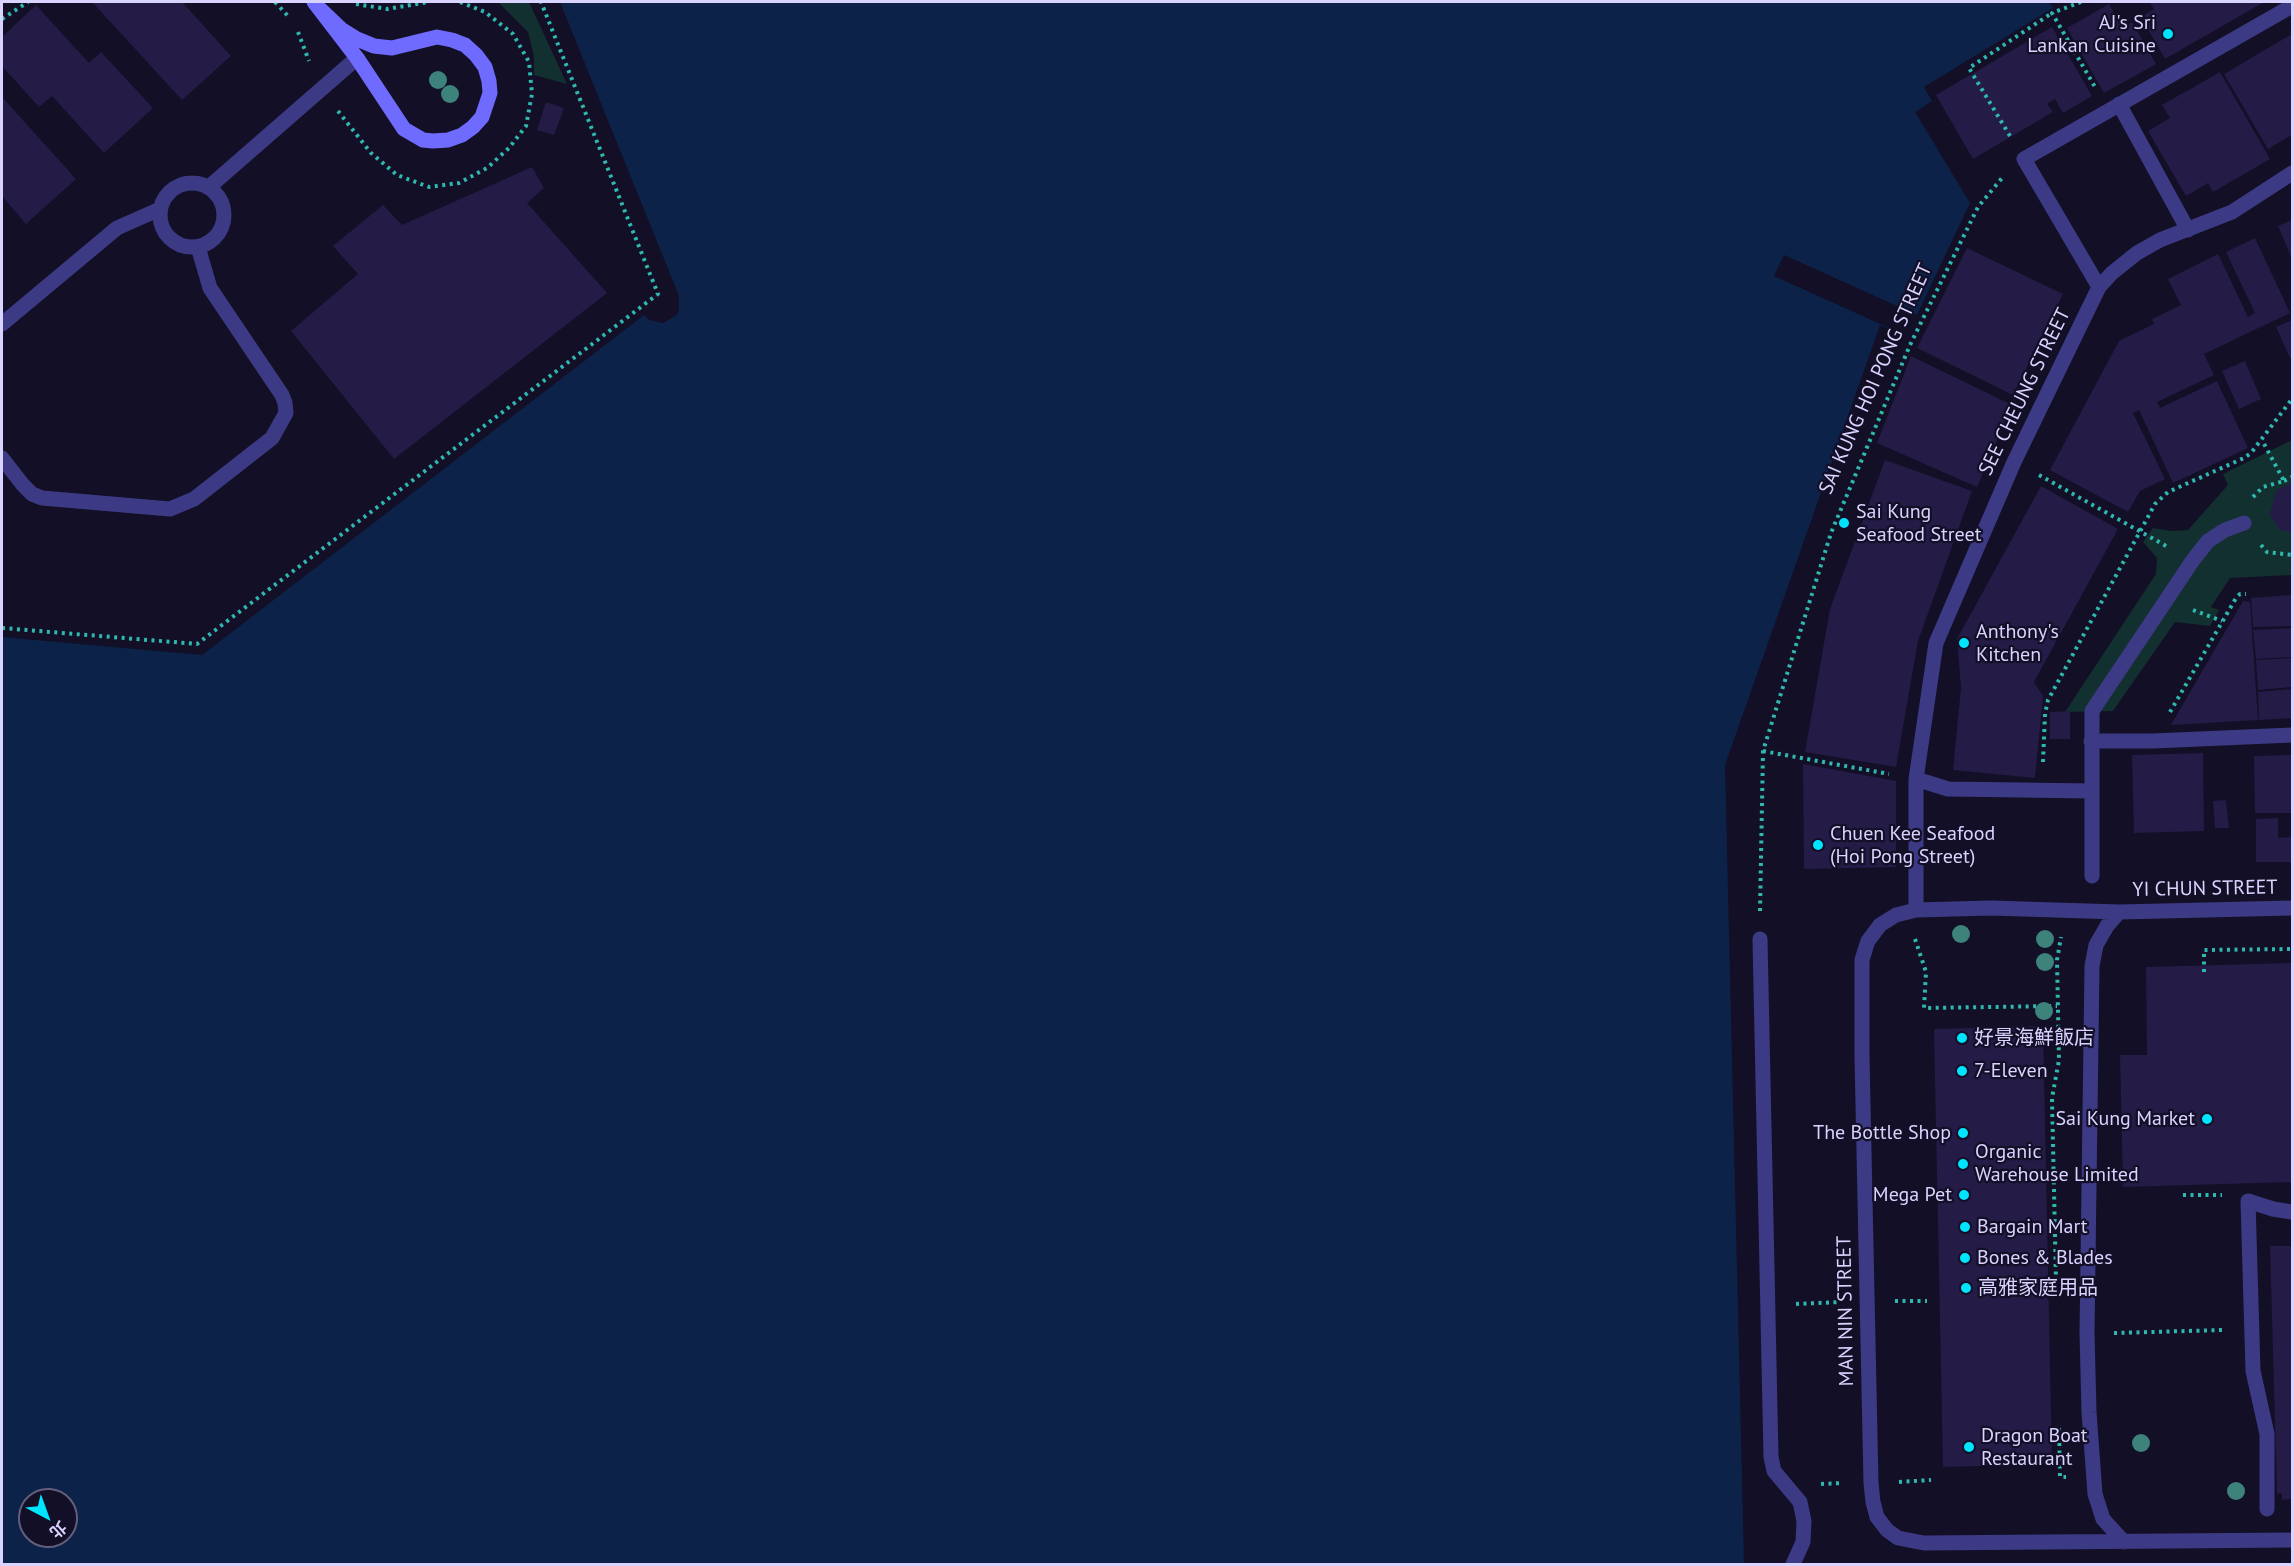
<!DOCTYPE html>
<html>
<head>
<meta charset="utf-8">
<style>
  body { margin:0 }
  #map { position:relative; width:2294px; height:1566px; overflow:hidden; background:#130f26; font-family:"PT Sans","Noto Sans TC",sans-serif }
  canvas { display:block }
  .frame { position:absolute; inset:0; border:3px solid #d9d4ff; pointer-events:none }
  .north { position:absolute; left:18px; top:1488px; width:60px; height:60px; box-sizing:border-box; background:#130f26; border:2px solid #625e7d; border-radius:50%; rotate:139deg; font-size:16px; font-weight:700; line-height:24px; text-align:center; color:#d9d4ff }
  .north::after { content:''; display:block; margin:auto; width:21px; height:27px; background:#00e5ff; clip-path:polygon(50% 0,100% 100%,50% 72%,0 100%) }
</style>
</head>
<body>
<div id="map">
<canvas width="2294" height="1566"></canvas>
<div class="frame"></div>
<div class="north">北</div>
</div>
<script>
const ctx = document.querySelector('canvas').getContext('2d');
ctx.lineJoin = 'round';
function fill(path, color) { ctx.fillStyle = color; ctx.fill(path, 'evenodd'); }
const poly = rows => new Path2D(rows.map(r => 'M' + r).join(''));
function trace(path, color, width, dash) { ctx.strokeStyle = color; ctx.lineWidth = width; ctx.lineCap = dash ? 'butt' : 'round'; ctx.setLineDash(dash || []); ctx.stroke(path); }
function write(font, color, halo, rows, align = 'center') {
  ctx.font = font + ' "PT Sans","Noto Sans TC",sans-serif'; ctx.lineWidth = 4.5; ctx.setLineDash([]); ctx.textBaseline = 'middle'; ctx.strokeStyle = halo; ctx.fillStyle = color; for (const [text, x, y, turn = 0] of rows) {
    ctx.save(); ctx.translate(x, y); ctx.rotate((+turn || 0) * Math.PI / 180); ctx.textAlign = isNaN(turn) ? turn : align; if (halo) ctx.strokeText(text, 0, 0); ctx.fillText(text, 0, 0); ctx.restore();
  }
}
const green = poly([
  [498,2,529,2,567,84,534,75,534,56,528,32],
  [2292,440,2292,575,2230,578,2211,607,2219,610,2210,626,2175,622,2113,711,2065,712,2156,574,2157,558,2143,542,2153,528,2172,531,2188,530,2228,485,2223,474]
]);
const water = poly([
  [560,2,2049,2,2053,8,1924,87,1932,101,1915,112,1970,203,1907,336,1880,325,1725,765,1744,1564,2,1564,2,637,202,655,644,315,649,320,663,323,677,315,679,310,679,296],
  [30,1500,66,1500,66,1536,30,1536]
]);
const pier = poly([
  [1784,255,1917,315,1907,336,1774,276]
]);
const building = poly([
  [92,2,182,2,231,56,182,100],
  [2149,2,2264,2,2165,59,2141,17,2154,9],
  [2109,4,2122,28,2132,22,2156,64,2104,93,2067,28],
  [36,5,89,63,101,52,153,108,104,153,52,96,39,107,2,66,2,37],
  [2052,27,2092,96,2063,113,2055,99,2047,104,2053,112,1973,159,1936,95],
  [2292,34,2292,135,2268,149,2224,74],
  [2220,72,2270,159,2213,192,2208,183,2186,196,2148,131,2170,118,2162,105],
  [2,97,76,179,26,224,2,196],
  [546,102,564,108,554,135,537,130],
  [532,167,544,188,527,203,607,293,394,459,291,331,358,274,333,246,383,205,402,225],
  [2292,220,2292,259,2278,226],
  [2255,238,2290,313,2204,354,2214,375,2157,402,2160,408,2217,381,2248,448,2173,483,2139,410,2133,413,2165,479,2140,491,2128,512,2050,470,2119,341,2154,324,2152,319,2181,305,2168,279,2218,254,2248,317,2255,313,2226,252],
  [1967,248,2063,294,2013,395,1917,348],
  [2292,320,2292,357,2290,358,2276,327],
  [1911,356,2012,405,1977,487,1877,443],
  [2245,361,2261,399,2239,409,2222,371],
  [1885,460,1972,491,1918,641,1896,767,1805,752,1830,609],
  [2292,483,2292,533,2278,529,2270,513,2277,490],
  [2041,486,2118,529,2034,682,2043,696,2035,778,1953,770,1961,688,1957,639],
  [2292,595,2292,626,2253,627,2251,598],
  [2243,601,2250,602,2258,720,2171,725],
  [2292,628,2292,657,2256,659,2253,630],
  [2292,658,2292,687,2258,690,2256,660],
  [2292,689,2292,718,2259,720,2258,692],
  [2070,711,2070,739,2050,739,2050,712],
  [2203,753,2204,831,2134,833,2132,755],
  [2292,755,2292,813,2255,813,2254,756],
  [1803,764,1896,781,1896,867,1804,869],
  [2226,800,2229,828,2215,828,2213,801],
  [2278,818,2278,838,2292,837,2292,862,2256,862,2256,819],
  [2292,963,2292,1182,2123,1187,2120,1055,2147,1055,2146,967],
  [2043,1026,2052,1464,1943,1467,1934,1029],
  [2270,1246,2292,1246,2292,1499,2282,1500,2282,1493,2277,1494]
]);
const path = poly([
  [275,2,288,16],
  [2081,2,2052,13,2095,87],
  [356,4,387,9,428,2],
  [2,19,28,2],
  [298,32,309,61],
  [338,111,371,153,397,175,429,187,459,183,487,168,509,148,526,126,532,94,529,62,513,34,485,12,460,2],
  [2010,136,1969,68,2052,13],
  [2039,475,2168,547],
  [2284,481,2292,477],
  [2253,497,2263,487,2284,481,2262,440],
  [2261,545,2267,552,2292,555],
  [2193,610,2222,621],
  [2,628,197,644,658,294,541,2],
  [2170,712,2236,598,2240,594,2246,594],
  [1763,751,1889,774],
  [2043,762,2045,714,2048,700,2155,504,2168,492,2244,458,2251,453,2292,399],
  [1760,911,1763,751,1831,533,1910,345,1978,207,2002,178],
  [1915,939,1926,972,1924,1008,2057,1006],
  [2204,972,2204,950,2292,949],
  [2183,1195,2222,1195],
  [2056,1282,2052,1098,2059,1060,2057,960,2061,937],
  [1895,1301,1927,1301],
  [1796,1304,1840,1302],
  [2114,1333,2223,1330],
  [2059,1428,2060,1477,2066,1477],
  [1899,1482,1931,1480],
  [1821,1484,1843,1483]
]);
const lane = poly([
  '160 215a32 32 0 1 1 64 0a32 32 0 1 1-64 0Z',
  [209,187,357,58],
  [2,324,117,228,160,209],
  [2,458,23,485,32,494,42,498,170,509,194,499,272,438,286,413,285,403,282,395,210,288,198,247]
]);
const street = poly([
  [2119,104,2188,230],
  [2099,287,2024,159,2292,6],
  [2091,741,2153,741,2292,735],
  [1916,779,1948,789,2092,791],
  [2092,876,2092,711,2193,560,2208,541,2225,530,2244,523],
  [2292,908,2119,912,1991,908,1916,910,1896,915,1880,925,1868,941,1865,950,1862,960,1862,1057,1871,1483,1873,1502,1877,1517,1887,1530,1898,1538,1924,1543,2292,1540],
  [1916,910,1916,779,1936,643,2014,462,2099,287,2112,273,2137,253,2160,240,2232,212,2292,173],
  [2119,912,2107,926,2096,945,2092,966,2087,1333,2089,1412,2095,1494,2103,1519,2124,1542],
  [1760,939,1771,1457,1774,1471,1800,1502,1804,1521,1803,1542,1793,1564],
  [2267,1509,2267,1434,2253,1371,2248,1201,2273,1209,2292,1212]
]);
const secondary = poly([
  [314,2,357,58,404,129,423,140,433,141,448,140,462,135,473,127,482,117,490,93,489,81,485,67,476,55,465,45,452,40,437,37,392,48,374,46,357,39,341,29,320,9]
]);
const trees = [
  [438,80],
  [450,94],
  [1961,934],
  [2045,939],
  [2045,962],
  [2044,1011],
  [2141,1443],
  [2236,1491]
];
const markers = [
  [2168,34,6,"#00e5ff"],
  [1844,523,6,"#00e5ff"],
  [1964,643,6,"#00e5ff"],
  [1818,845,6,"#00e5ff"],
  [1962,1038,6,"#00e5ff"],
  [1962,1071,6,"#00e5ff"],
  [2207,1119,6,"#00e5ff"],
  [1963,1133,6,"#00e5ff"],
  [1963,1164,6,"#00e5ff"],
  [1964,1195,6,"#00e5ff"],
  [1965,1227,6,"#00e5ff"],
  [1965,1258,6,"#00e5ff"],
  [1966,1288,6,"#00e5ff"],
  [1969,1447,6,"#00e5ff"]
];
const poiNames = [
  ["AJ's Sri",2156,23,"right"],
  ["Lankan Cuisine",2156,46,"right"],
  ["Sai Kung",1856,512],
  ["Seafood Street",1856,535],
  ["Anthony's",1976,632],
  ["Kitchen",1976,655],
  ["Chuen Kee Seafood",1830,834],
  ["(Hoi Pong Street)",1830,857],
  ["好景海鮮飯店",1974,1038],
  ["7-Eleven",1974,1071],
  ["Sai Kung Market",2195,1119,"right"],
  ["The Bottle Shop",1951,1133,"right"],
  ["Organic",1975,1152],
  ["Warehouse Limited",1975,1175],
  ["Mega Pet",1952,1195,"right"],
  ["Bargain Mart",1977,1227],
  ["Bones & Blades",1977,1258],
  ["高雅家庭用品",1978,1288],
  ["Dragon Boat",1981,1436],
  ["Restaurant",1981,1459]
];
const streetNames = [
  ["SAI KUNG HOI PONG STREET",1876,379,-66],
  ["SEE CHEUNG STREET",2025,392,-64],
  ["YI CHUN STREET",2205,889,-1],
  ["MAN NIN STREET",1846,1311,-91]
];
fill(green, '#12302f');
fill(water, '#0c2248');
fill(pier, '#130f26');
fill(building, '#241b47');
trace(path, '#2fb8b0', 4, [3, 4.5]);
trace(lane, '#3d3a85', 15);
trace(street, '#3d3a85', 15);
trace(secondary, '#6f6bff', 15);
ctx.fillStyle = '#3d827b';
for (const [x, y] of trees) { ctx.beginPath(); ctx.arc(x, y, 9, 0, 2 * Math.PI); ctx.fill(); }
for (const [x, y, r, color] of markers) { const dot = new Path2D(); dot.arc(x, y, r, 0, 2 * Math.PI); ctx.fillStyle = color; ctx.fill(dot); trace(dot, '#130f26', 2); }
write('20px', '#d9d4ff', '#130f26', poiNames, 'left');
write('20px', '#d9d4ff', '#130f26', streetNames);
</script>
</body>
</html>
